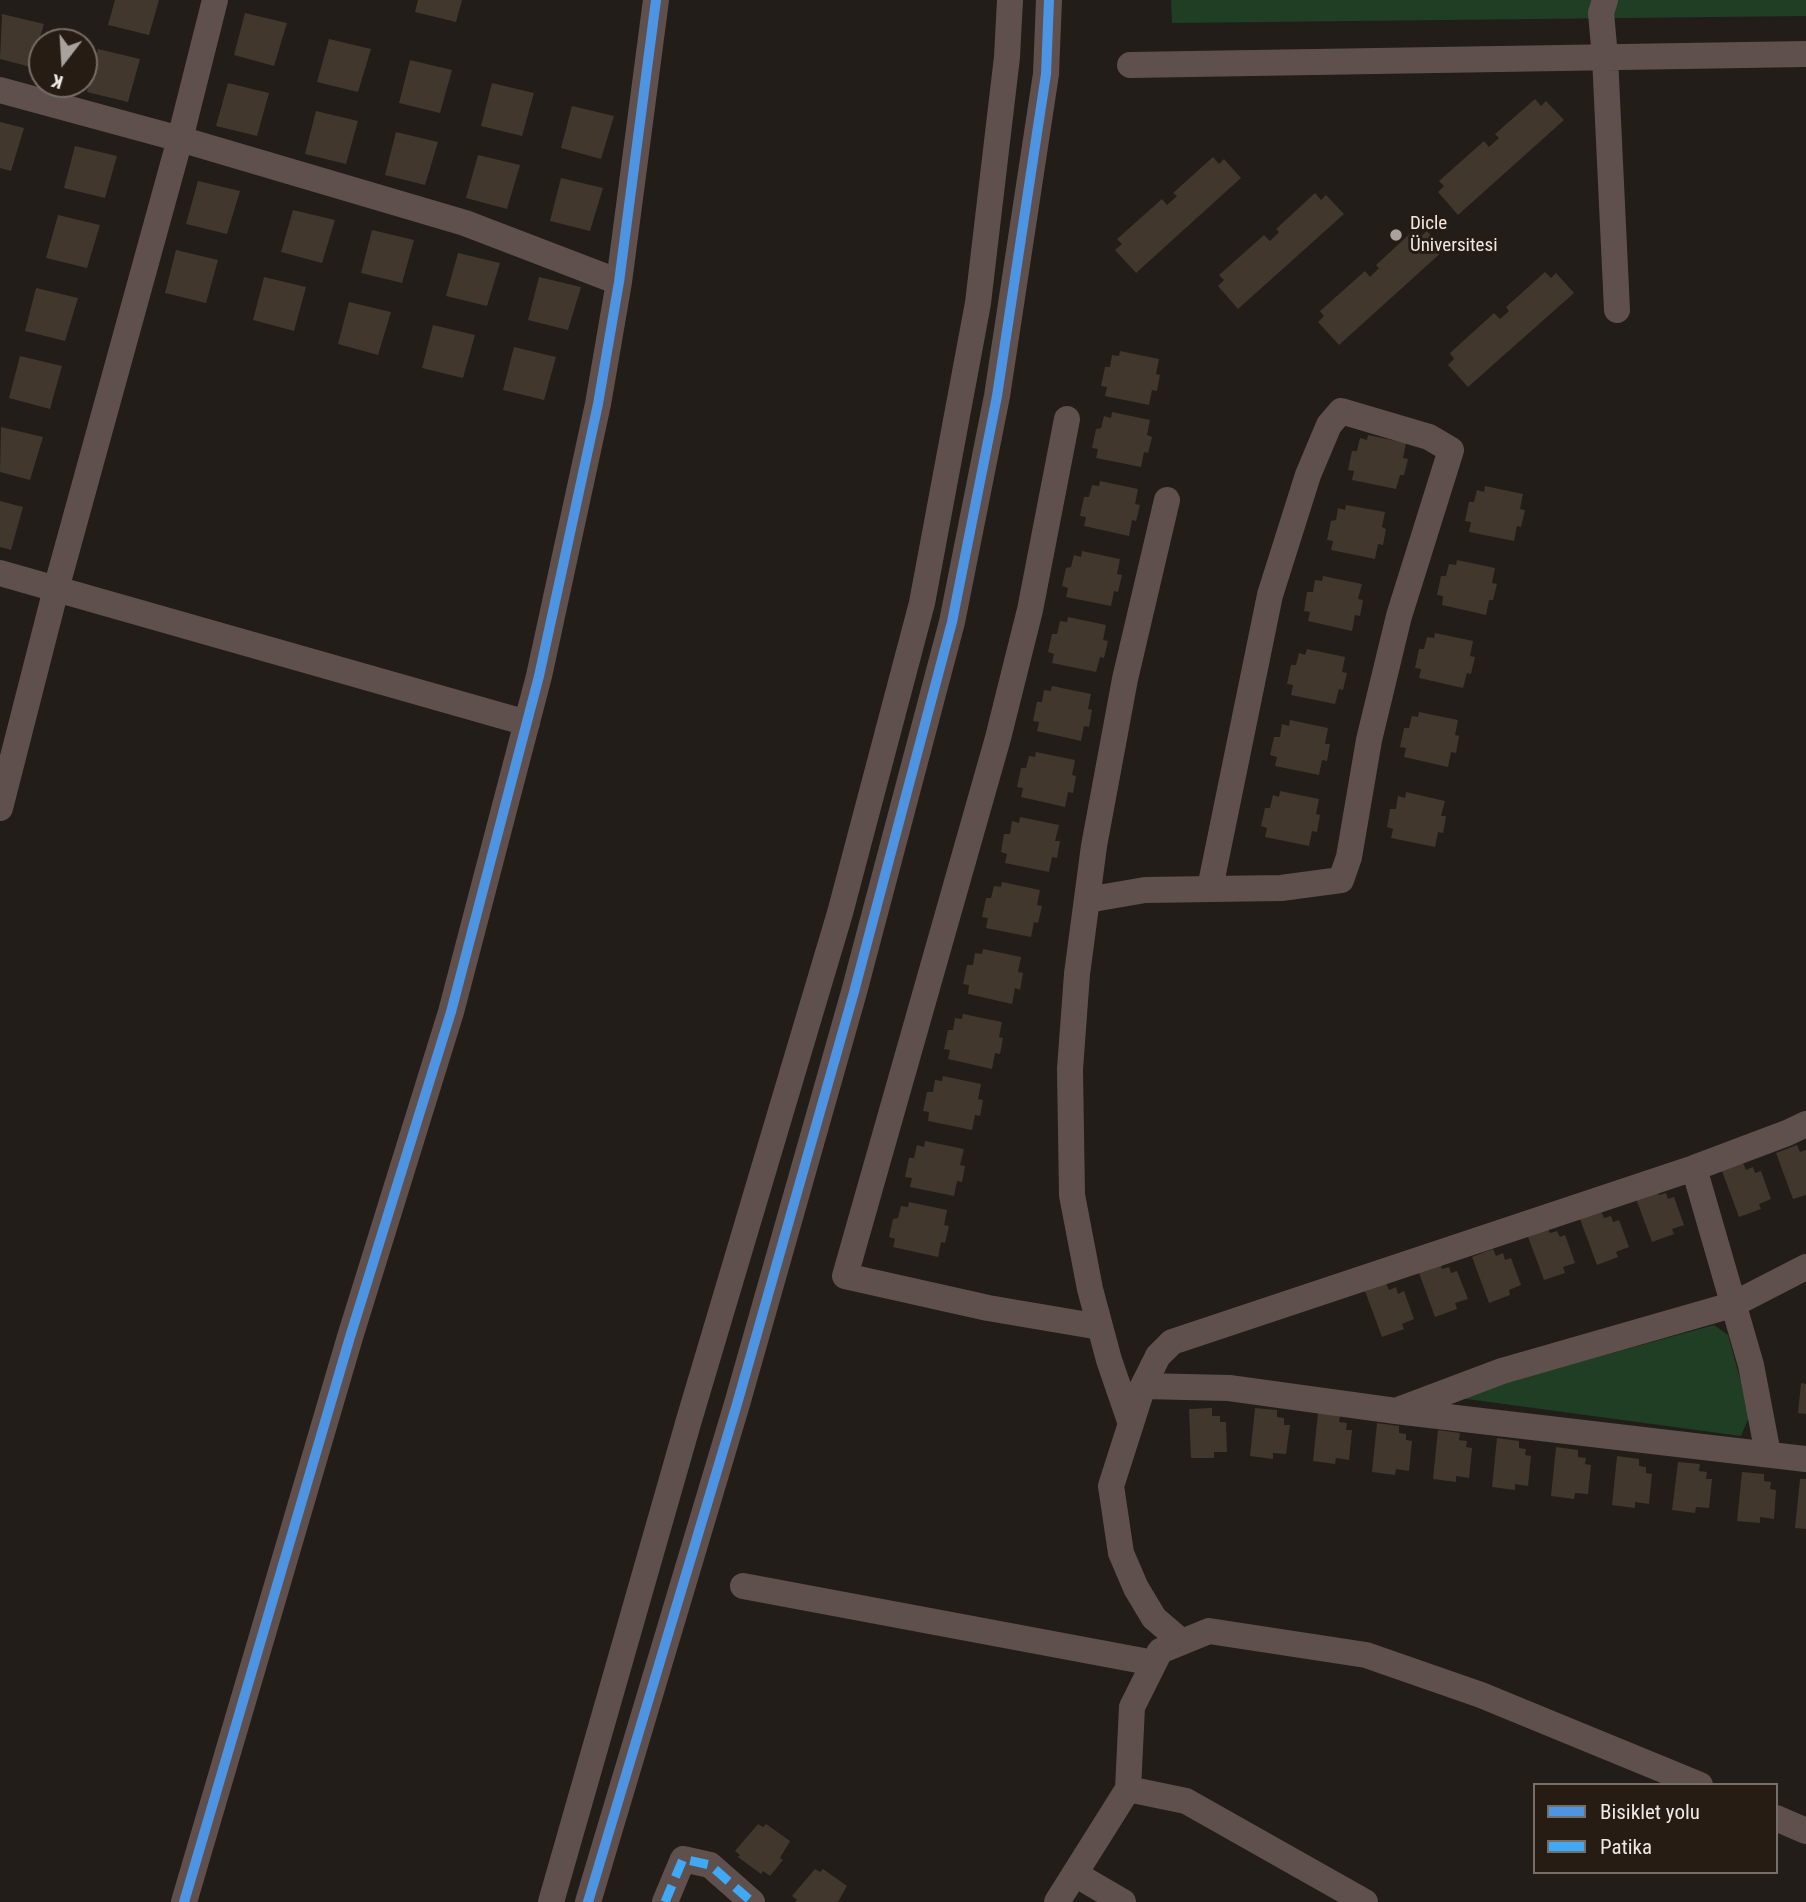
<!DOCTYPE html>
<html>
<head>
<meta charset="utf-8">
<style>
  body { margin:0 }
  #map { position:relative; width:1806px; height:1902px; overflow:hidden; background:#221d18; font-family:"Roboto Condensed",sans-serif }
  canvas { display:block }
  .legend { position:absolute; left:1533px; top:1783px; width:245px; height:91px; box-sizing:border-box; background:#261c14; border:2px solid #776e67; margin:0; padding:9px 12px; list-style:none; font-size:21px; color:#f0e8e3 }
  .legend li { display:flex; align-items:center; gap:14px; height:35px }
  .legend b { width:35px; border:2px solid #776e67 }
  .north { position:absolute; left:28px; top:28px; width:70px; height:70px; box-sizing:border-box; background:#261c14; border:2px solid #776e67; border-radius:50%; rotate:197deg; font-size:19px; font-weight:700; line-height:28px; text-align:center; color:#f0e8e3 }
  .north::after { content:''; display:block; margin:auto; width:24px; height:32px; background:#a8a19c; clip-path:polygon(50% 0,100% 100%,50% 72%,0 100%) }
</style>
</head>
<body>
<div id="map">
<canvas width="1806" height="1902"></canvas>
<ul class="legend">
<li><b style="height:9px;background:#4d94e3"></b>Bisiklet yolu</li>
<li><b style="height:9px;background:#3fa9f5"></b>Patika</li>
</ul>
<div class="north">K</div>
</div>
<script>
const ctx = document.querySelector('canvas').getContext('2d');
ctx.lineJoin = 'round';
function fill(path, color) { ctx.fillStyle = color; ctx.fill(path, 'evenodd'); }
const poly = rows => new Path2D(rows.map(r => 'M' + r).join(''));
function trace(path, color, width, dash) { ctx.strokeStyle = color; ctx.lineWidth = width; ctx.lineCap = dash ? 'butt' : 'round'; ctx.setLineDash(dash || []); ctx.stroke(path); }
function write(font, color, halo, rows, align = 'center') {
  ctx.font = font + ' "Roboto Condensed",sans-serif'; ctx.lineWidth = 6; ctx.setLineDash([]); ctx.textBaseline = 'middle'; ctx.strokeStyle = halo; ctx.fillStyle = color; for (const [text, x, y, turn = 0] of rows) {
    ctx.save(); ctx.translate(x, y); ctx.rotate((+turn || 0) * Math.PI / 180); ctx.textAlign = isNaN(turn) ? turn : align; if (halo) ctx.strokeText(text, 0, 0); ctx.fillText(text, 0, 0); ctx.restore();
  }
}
const green = poly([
  [1171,0,1806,0,1806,16,1172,23],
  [1714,1325,1728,1335,1750,1415,1741,1436,1452,1397]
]);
const building = poly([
  [115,0,159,0,149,35,108,25],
  [418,0,462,0,456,22,415,12],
  [245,13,287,23,274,66,234,55],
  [2,14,44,24,31,67,0,59],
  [329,39,371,49,358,92,317,82],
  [98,49,140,59,128,102,87,92],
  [410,60,452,70,440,113,399,103],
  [228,83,269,93,257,136,216,126],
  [492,83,534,93,522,136,481,126],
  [1535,99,1541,106,1546,101,1564,120,1458,215,1438,192,1444,186,1439,181,1484,141,1489,147,1499,138,1495,134],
  [572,106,614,116,601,159,561,148],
  [316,111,358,121,346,164,305,154],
  [0,122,24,128,11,171,0,168],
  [396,132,438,142,425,185,385,175],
  [75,146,117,156,105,198,64,188],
  [478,155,520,165,507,209,466,198],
  [1213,157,1219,164,1224,159,1241,178,1136,273,1115,250,1122,244,1117,239,1162,199,1167,205,1177,196,1173,193],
  [561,178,603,188,590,231,550,221],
  [198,181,240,191,227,234,186,224],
  [1315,193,1321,200,1326,195,1344,214,1238,309,1218,286,1224,280,1219,275,1264,235,1270,241,1279,232,1276,229],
  [293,210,335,220,322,263,281,252],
  [58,215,100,225,87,268,46,258],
  [1415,229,1421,236,1427,231,1444,250,1339,345,1318,322,1324,316,1320,311,1365,271,1370,277,1379,268,1376,265],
  [372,230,414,240,402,283,361,273],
  [176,250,218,260,206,303,165,293],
  [458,253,500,263,487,306,446,296],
  [1545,272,1551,278,1556,273,1574,293,1468,387,1448,365,1454,359,1450,353,1494,313,1500,319,1509,311,1506,307],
  [264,277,306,287,294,331,253,320],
  [539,277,581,287,568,330,528,320],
  [36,288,78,298,65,341,25,331],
  [349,302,391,312,378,355,338,344],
  [433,325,475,335,463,378,422,368],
  [514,347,556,357,544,400,503,390],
  [1120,351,1159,359,1156,374,1160,375,1157,391,1152,390,1149,405,1105,396,1107,387,1101,386,1105,367,1110,367,1112,355,1119,356],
  [20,356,62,366,50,409,9,398],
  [1112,412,1150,420,1147,435,1152,437,1148,453,1144,452,1141,467,1096,458,1098,449,1092,448,1096,429,1101,428,1104,416,1111,418],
  [1,427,43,437,30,480,0,472],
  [1368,435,1406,443,1403,458,1408,459,1404,475,1400,475,1396,489,1352,480,1354,471,1348,470,1352,451,1357,451,1360,438,1367,440],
  [1100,481,1138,489,1135,504,1140,505,1136,521,1132,520,1129,536,1084,526,1086,517,1080,516,1084,497,1089,497,1092,485,1099,486],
  [1485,486,1523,494,1520,509,1525,510,1521,527,1517,526,1514,541,1469,532,1471,522,1465,521,1469,502,1474,502,1477,490,1484,492],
  [0,501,23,507,11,550,0,547],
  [1346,505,1385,512,1382,527,1386,529,1383,545,1378,544,1375,559,1331,550,1333,541,1327,540,1331,521,1336,520,1338,508,1345,510],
  [1082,551,1120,559,1117,574,1122,575,1118,592,1114,591,1111,606,1066,597,1068,588,1062,586,1066,568,1071,567,1074,555,1081,557],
  [1457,560,1495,568,1492,583,1497,584,1493,600,1489,600,1486,615,1442,605,1443,596,1437,595,1441,576,1446,576,1449,564,1456,565],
  [1323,576,1362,584,1358,599,1363,600,1360,616,1355,615,1352,631,1308,621,1310,612,1304,611,1307,592,1313,592,1315,580,1322,581],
  [1068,617,1106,625,1103,640,1108,641,1104,658,1100,657,1096,672,1052,663,1054,654,1048,652,1052,634,1057,634,1060,621,1067,622],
  [1435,633,1473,641,1470,656,1475,657,1471,674,1467,673,1463,688,1419,678,1421,669,1415,668,1419,649,1424,649,1427,637,1434,638],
  [1307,649,1345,657,1342,672,1347,673,1343,690,1339,689,1335,704,1291,695,1293,685,1287,684,1291,665,1296,665,1299,653,1305,655],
  [1052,686,1091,694,1088,709,1092,710,1089,727,1084,726,1081,741,1037,731,1039,722,1033,721,1037,702,1042,702,1044,690,1051,691],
  [1419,712,1458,720,1455,735,1459,736,1456,753,1451,752,1448,767,1404,757,1406,748,1400,747,1404,728,1409,728,1412,716,1418,717],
  [1290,720,1328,728,1325,744,1330,744,1327,761,1322,760,1319,775,1275,766,1277,757,1270,755,1274,737,1280,737,1282,724,1289,726],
  [1036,752,1075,760,1072,775,1076,776,1073,793,1068,792,1065,807,1021,797,1023,788,1017,787,1021,768,1026,768,1029,756,1035,757],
  [1280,791,1319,799,1316,814,1320,815,1317,832,1312,831,1309,846,1265,837,1267,828,1261,826,1265,808,1270,808,1273,795,1279,797],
  [1406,792,1445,801,1441,816,1446,816,1443,833,1438,832,1435,847,1391,838,1393,829,1387,827,1390,809,1396,809,1398,796,1405,798],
  [1020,817,1059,825,1055,841,1060,841,1057,858,1052,857,1049,872,1005,863,1007,854,1001,852,1004,834,1010,834,1012,821,1019,823],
  [1002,882,1040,890,1037,905,1042,906,1038,923,1034,922,1031,937,986,928,988,918,982,917,986,898,991,898,994,886,1001,887],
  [983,949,1021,957,1018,972,1023,973,1020,990,1015,988,1012,1004,968,994,969,985,963,984,967,965,973,965,975,953,982,954],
  [963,1014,1002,1022,999,1037,1003,1038,1000,1054,995,1053,992,1069,948,1059,950,1050,944,1049,948,1030,953,1030,955,1018,962,1019],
  [943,1076,981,1084,978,1099,983,1100,980,1116,975,1115,972,1130,928,1121,929,1112,923,1111,927,1092,933,1092,935,1080,942,1081],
  [925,1141,964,1149,960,1165,965,1166,962,1182,957,1181,954,1196,910,1187,912,1178,905,1177,909,1158,914,1158,917,1145,924,1147],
  [1797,1145,1800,1152,1806,1150,1806,1195,1793,1199,1776,1153],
  [1743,1163,1746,1170,1753,1167,1755,1173,1761,1171,1771,1199,1759,1204,1761,1209,1739,1217,1722,1171],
  [1656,1188,1659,1195,1666,1193,1668,1199,1674,1197,1684,1225,1672,1229,1674,1234,1652,1242,1635,1196],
  [909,1202,947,1210,944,1225,949,1226,945,1243,941,1242,938,1257,893,1247,895,1239,889,1237,893,1219,898,1218,901,1206,908,1207],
  [1601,1211,1604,1218,1611,1216,1613,1222,1619,1220,1629,1247,1616,1252,1618,1257,1597,1265,1580,1219],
  [1547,1227,1550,1233,1557,1231,1560,1237,1565,1235,1575,1263,1563,1267,1565,1273,1544,1280,1527,1234],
  [1493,1249,1496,1256,1503,1253,1505,1260,1511,1258,1521,1285,1509,1290,1510,1295,1489,1303,1472,1257],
  [1440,1263,1442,1269,1449,1267,1451,1273,1457,1271,1468,1299,1455,1303,1457,1309,1435,1317,1418,1270],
  [1386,1283,1389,1290,1396,1287,1398,1294,1404,1291,1414,1319,1402,1324,1404,1329,1382,1337,1365,1291],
  [1801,1383,1806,1384,1806,1414,1798,1413],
  [1212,1408,1212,1416,1220,1416,1220,1422,1226,1422,1227,1452,1214,1452,1214,1458,1191,1458,1189,1409],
  [1255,1408,1277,1410,1277,1417,1284,1418,1284,1425,1290,1425,1286,1454,1273,1453,1273,1459,1250,1456],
  [1318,1413,1340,1415,1339,1422,1347,1423,1346,1430,1352,1430,1349,1460,1336,1458,1335,1464,1313,1461],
  [1377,1423,1399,1426,1399,1433,1406,1434,1406,1440,1412,1441,1409,1471,1396,1469,1395,1475,1372,1472],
  [1438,1430,1460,1433,1459,1440,1467,1441,1466,1447,1472,1448,1469,1478,1456,1476,1456,1482,1433,1479],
  [1497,1438,1519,1441,1519,1448,1526,1449,1525,1455,1531,1456,1528,1486,1515,1484,1515,1490,1492,1487],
  [1556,1447,1578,1450,1578,1457,1586,1458,1585,1464,1591,1465,1588,1494,1575,1493,1574,1499,1551,1496],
  [1617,1456,1639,1459,1639,1466,1646,1467,1646,1473,1652,1474,1649,1504,1635,1502,1635,1508,1612,1505],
  [1678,1462,1700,1464,1699,1471,1707,1472,1706,1479,1712,1479,1709,1508,1696,1507,1695,1513,1672,1510],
  [1742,1472,1764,1474,1764,1481,1771,1482,1770,1489,1776,1490,1774,1519,1760,1517,1760,1523,1737,1521],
  [1800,1479,1806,1479,1806,1529,1795,1528],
  [758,1824,763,1827,766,1824,790,1841,780,1858,783,1860,770,1876,763,1871,761,1874,738,1857,740,1855,735,1851],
  [815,1869,820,1872,823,1869,847,1886,838,1902,795,1902,797,1900,792,1896]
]);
const minor = poly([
  [1605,0,1601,13,1605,57,1617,310],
  [1130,65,1806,54],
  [0,90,180,139,465,223,619,282],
  [1067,419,1030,610,998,738,845,1276,988,1308,1100,1327],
  [0,573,527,723],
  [0,808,56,589,180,139,215,0],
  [1087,900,1145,890,1281,888,1341,880,1349,857,1369,740,1399,616,1451,450,1429,437,1341,411,1329,425,1308,475,1270,595,1210,888],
  [1694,1168,1751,1365,1768,1454],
  [1143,1386,1229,1388,1396,1411,1806,1459],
  [1401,1409,1502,1371,1732,1305,1806,1267],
  [1131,1424,1109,1360,1090,1289,1072,1195,1070,1069,1077,974,1094,846,1125,679,1167,500],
  [743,1586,1154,1663],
  [1182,1642,1154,1618,1136,1588,1121,1553,1111,1486,1143,1386,1158,1356,1172,1342,1694,1168,1787,1133,1806,1124],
  [1128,1789,1186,1801,1365,1902],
  [1776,1818,1806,1831],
  [1075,1874,1123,1902],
  [184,1902,350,1337,451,1012,539,676,598,404,619,282,656,0],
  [551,1902,689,1420,840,913,922,603,978,303,1007,57,1010,0],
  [588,1902,737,1404,854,992,952,622,997,396,1046,74,1049,0],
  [665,1902,683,1859,710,1865,752,1902],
  [1057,1902,1128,1789,1132,1707,1160,1651,1209,1631,1366,1655,1481,1695,1700,1785]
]);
const quiet = poly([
  [665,1902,683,1859,710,1865,752,1902]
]);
const cycleway = poly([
  [184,1902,350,1337,451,1012,539,676,598,404,619,282,656,0],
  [588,1902,737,1404,854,992,952,622,997,396,1046,74,1049,0]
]);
const markers = [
  [1396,235,7,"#a8a19c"]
];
const poiNames = [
  ["Dicle",1410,224],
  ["Üniversitesi",1410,246]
];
fill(green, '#203e24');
fill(building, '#41372d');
trace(minor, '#60504d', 26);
trace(quiet, '#3fa9f5', 9, [18, 9]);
trace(cycleway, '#4d94e3', 10);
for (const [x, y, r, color] of markers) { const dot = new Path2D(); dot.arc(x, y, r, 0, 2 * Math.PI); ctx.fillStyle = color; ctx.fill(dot); trace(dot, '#261c14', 2.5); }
write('19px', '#f0e8e3', '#261c14', poiNames, 'left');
</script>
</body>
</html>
